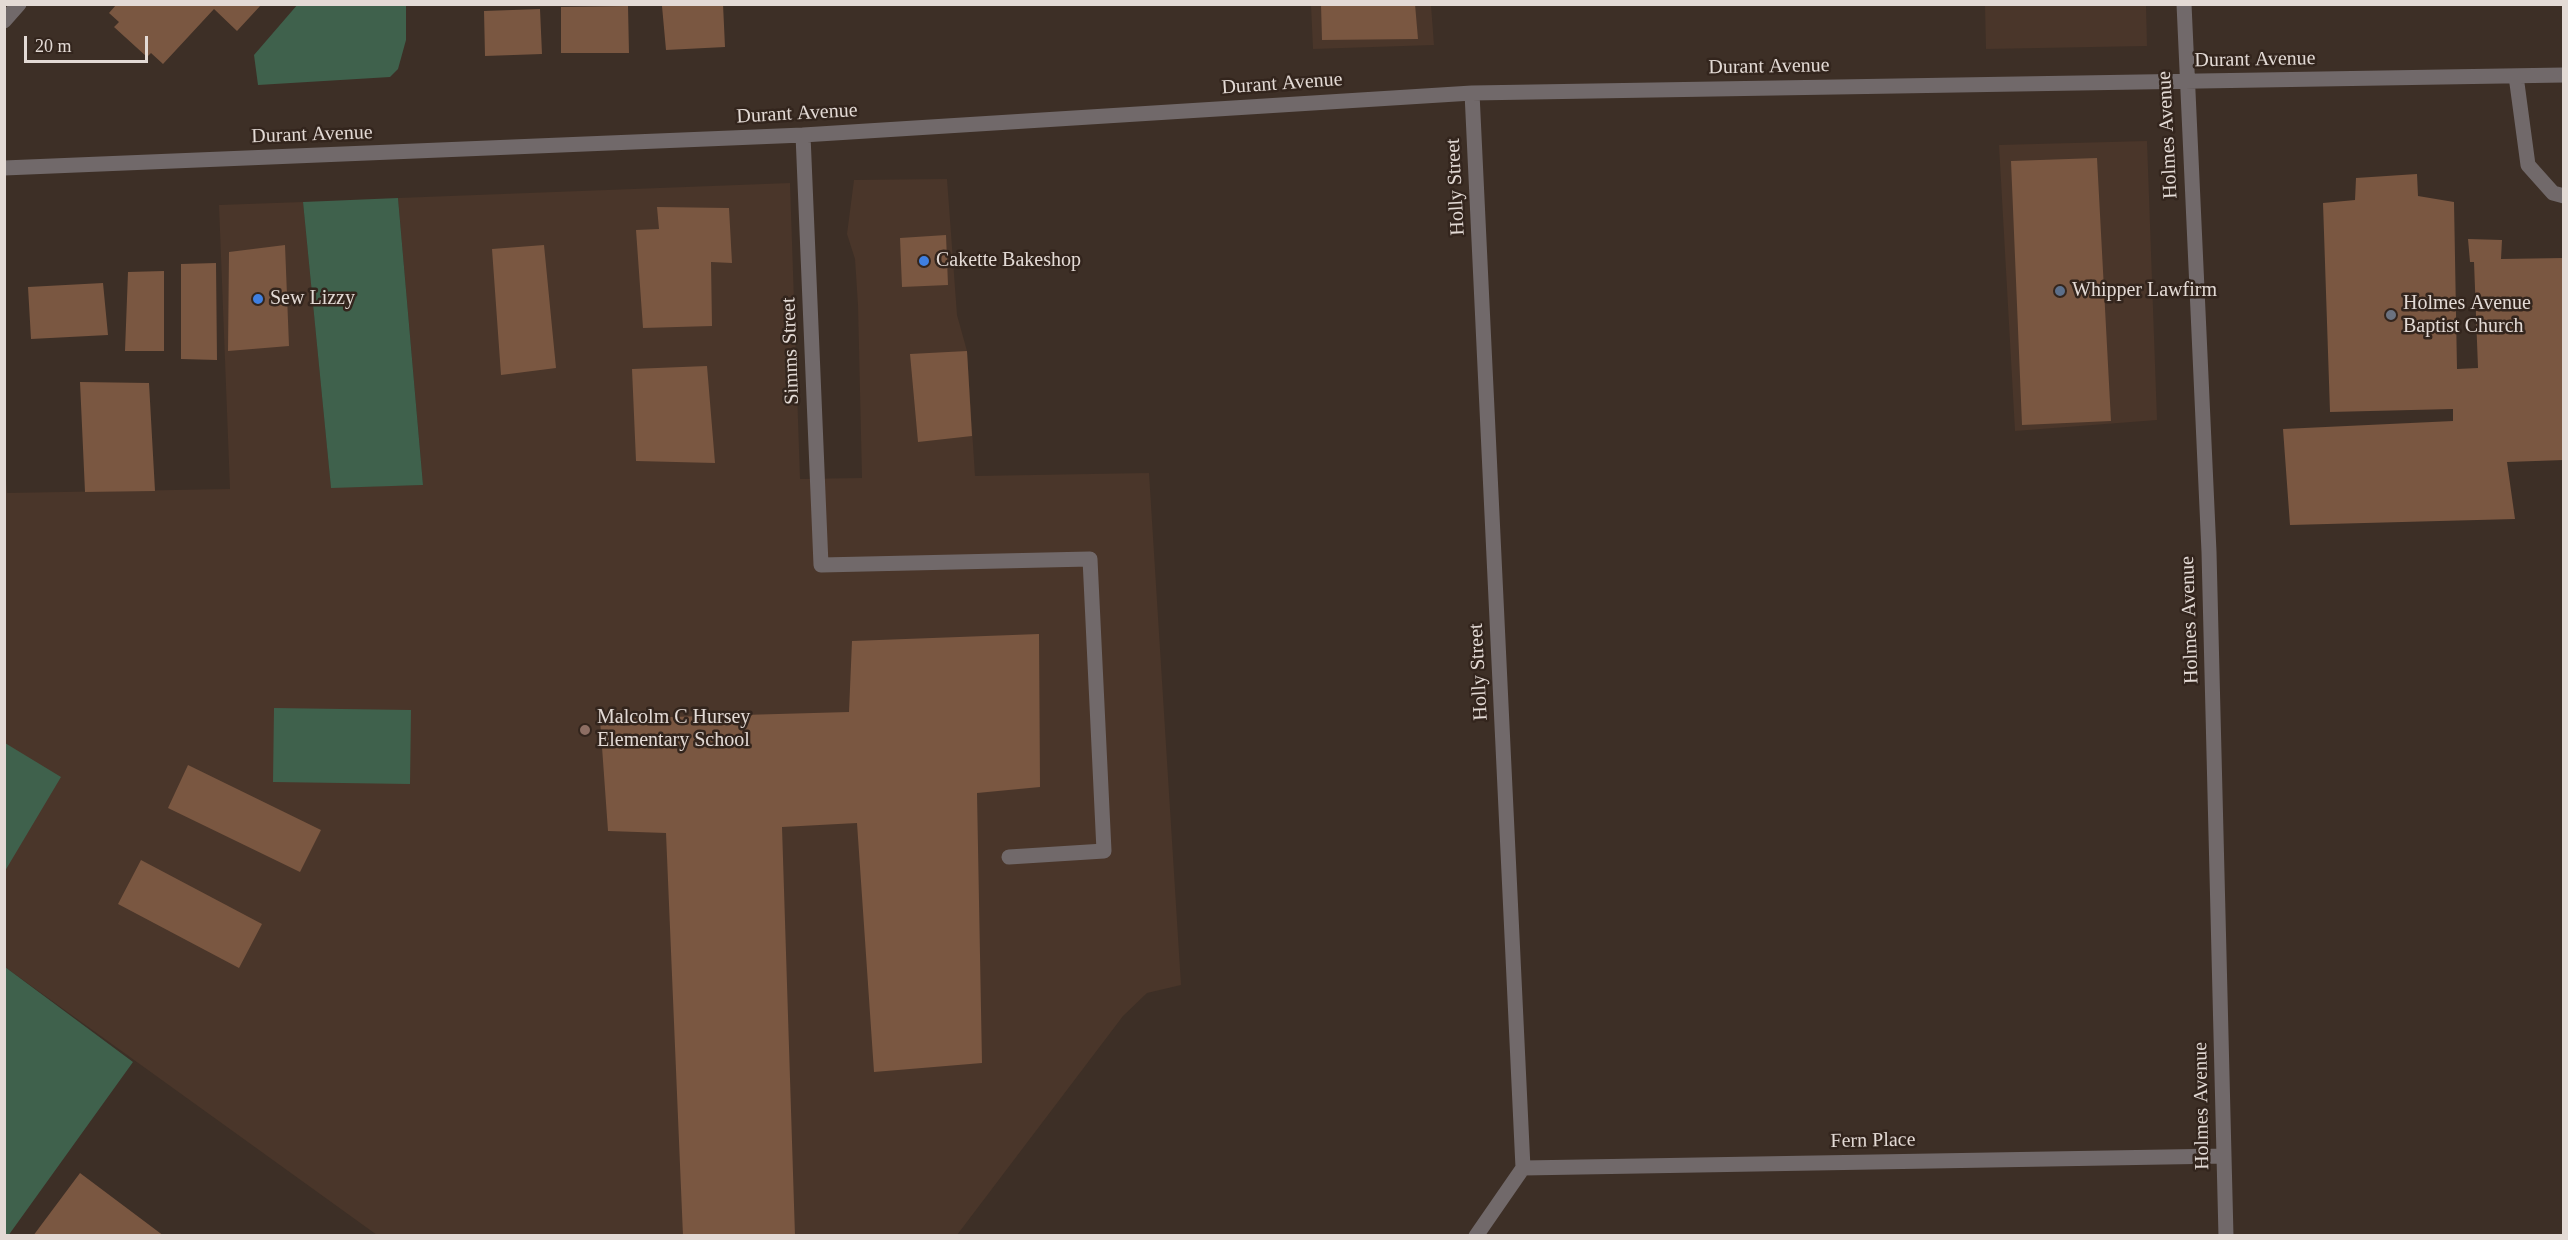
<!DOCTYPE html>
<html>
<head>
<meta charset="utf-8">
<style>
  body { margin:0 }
  #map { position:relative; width:2568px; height:1240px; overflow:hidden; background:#3d2f26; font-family:Georgia,serif }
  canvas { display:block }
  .frame { position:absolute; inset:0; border:6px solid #e3dad5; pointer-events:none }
  .scale { position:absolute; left:24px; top:36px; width:124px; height:27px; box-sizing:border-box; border:3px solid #e3dad5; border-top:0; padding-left:8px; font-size:18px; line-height:21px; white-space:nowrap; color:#e3dad5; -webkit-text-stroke:4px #33251d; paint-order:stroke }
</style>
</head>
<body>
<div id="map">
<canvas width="2568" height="1240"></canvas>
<div class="frame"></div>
<div class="scale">20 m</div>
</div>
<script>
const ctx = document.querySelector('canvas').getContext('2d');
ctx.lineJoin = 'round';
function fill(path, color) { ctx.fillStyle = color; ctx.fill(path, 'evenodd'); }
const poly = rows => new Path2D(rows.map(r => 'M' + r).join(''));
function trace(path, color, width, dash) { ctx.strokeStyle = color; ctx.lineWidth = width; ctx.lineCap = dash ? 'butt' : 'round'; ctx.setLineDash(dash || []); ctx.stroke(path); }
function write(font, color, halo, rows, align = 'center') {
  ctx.font = font + ' Georgia,serif'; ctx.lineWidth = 5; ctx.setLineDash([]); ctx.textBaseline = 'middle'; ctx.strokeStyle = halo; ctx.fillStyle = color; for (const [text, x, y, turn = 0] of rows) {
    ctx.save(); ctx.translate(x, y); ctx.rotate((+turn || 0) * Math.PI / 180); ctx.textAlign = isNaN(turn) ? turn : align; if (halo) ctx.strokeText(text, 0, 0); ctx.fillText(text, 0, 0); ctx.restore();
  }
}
const built = poly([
  [1311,5,1431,5,1434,45,1313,49],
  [1985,5,2146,5,2147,46,1986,49],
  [2147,141,2157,420,2015,431,1999,145],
  [947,179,957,315,967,351,975,476,1149,473,1181,985,1147,993,1123,1016,957,1235,377,1235,5,967,4,454,7,493,230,489,219,205,303,202,331,487,423,485,398,198,790,183,800,479,862,478,858,305,855,259,847,234,854,180]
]);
const green = poly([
  [298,4,406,5,406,40,398,69,390,77,258,85,254,55],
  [398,198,423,485,331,488,303,202],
  [274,708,411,710,410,784,273,782],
  [5,743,61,777,5,871],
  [5,967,133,1062,8,1236,4,1235]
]);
const building = poly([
  [696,4,723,4,725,47,666,50,662,6],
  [1321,4,1415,4,1418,39,1322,40],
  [116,5,261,5,237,31,214,9,163,64,151,53,147,57,114,27,119,22,109,13],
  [628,6,629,53,561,53,561,7],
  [540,9,542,54,485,56,484,11],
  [2097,158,2111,421,2022,425,2011,161],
  [2417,174,2418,196,2454,202,2457,369,2478,368,2474,262,2470,262,2468,239,2502,240,2501,259,2564,258,2564,460,2507,462,2515,519,2290,525,2283,429,2453,421,2453,409,2330,412,2323,203,2355,200,2356,178],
  [657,207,729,208,732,263,711,262,712,326,643,328,636,230,659,229],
  [946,235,948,285,902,287,900,238],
  [285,245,289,346,228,351,229,252],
  [544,245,556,368,501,375,492,249],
  [216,263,217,360,181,359,181,264],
  [164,271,164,351,125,351,128,272],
  [103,283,108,335,31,339,28,287],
  [967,351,972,436,918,442,910,354],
  [707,366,715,463,636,461,632,369],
  [80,382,149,383,155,491,85,492],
  [1039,634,1040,787,977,793,982,1063,874,1072,857,823,782,827,795,1236,683,1236,666,833,608,831,600,719,849,712,852,641],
  [188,765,321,830,300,872,168,808],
  [141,860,262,924,239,968,118,904],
  [80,1173,164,1236,33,1236]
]);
const minor = poly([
  [2184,4,2209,552,2226,1236],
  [4,21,19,4],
  [2516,76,2528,165,2553,193,2564,196],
  [1472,93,1523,1168,1476,1236],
  [803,135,821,565,1090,559,1104,851,1009,857],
  [4,168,803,135,1472,93,2564,75],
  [1523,1168,2224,1156]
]);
const markers = [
  [924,261,6,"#3f7fe0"],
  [2060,291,6,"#5c6f8a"],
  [258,299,6,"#3f7fe0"],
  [2391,315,6,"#6b7280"],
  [585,730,6,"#8d6e63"]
];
const streetNames = [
  ["Durant Avenue",2255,60,-1],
  ["Durant Avenue",1769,67,-1],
  ["Durant Avenue",1282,84,-4],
  ["Durant Avenue",797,114,-3],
  ["Durant Avenue",312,135,-2],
  ["Holmes Avenue",2168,135,-93],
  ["Holly Street",1456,187,-93],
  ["Simms Street",791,351,-92],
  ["Holmes Avenue",2190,620,-92],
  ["Holly Street",1479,672,-93],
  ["Holmes Avenue",2202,1106,-91],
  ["Fern Place",1873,1141,-1]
];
const poiNames = [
  ["Cakette Bakeshop",936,261],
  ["Whipper Lawfirm",2072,291],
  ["Sew Lizzy",270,299],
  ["Holmes Avenue",2403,304],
  ["Baptist Church",2403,327],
  ["Malcolm C Hursey",597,718],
  ["Elementary School",597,741]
];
fill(built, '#4a362a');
fill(green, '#3f614c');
fill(building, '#7a5741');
trace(minor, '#71696a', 15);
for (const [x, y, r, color] of markers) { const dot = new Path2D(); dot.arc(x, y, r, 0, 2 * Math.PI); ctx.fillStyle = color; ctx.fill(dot); trace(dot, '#33251d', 2); }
write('20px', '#e3dad5', '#33251d', streetNames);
write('20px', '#e3dad5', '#33251d', poiNames, 'left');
</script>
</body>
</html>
